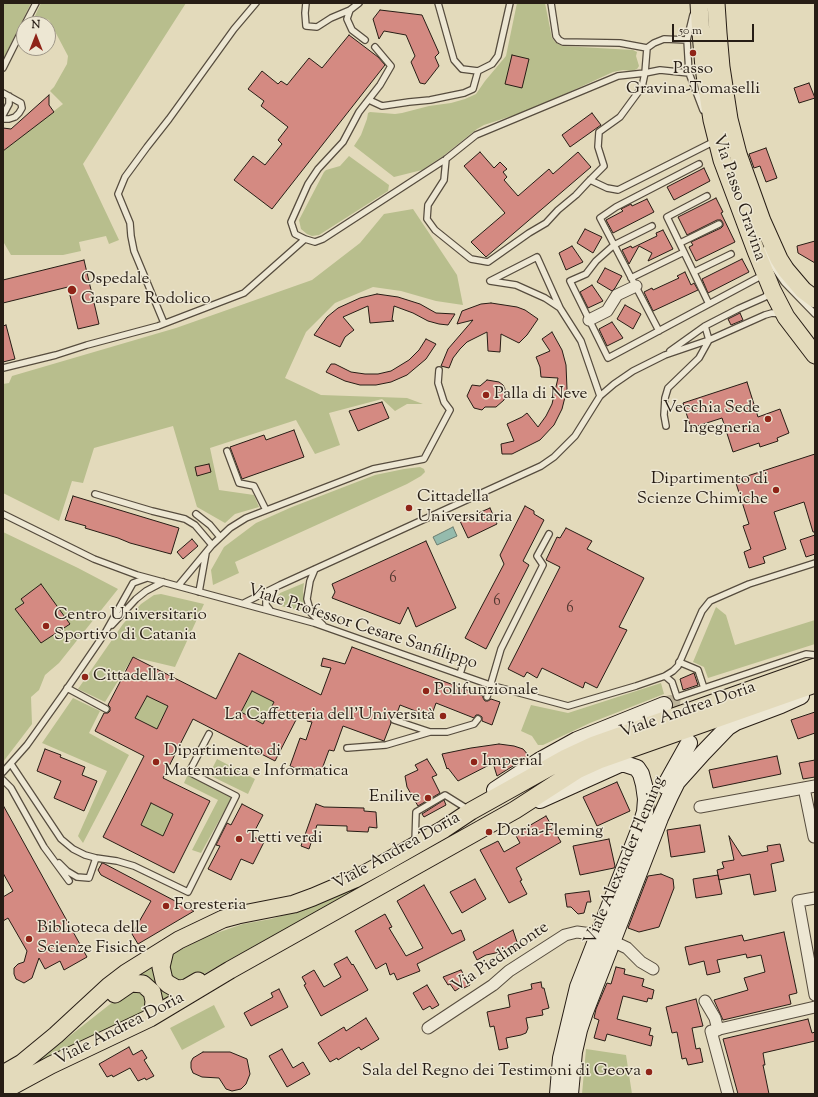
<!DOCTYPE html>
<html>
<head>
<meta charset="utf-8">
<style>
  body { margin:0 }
  #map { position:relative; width:818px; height:1097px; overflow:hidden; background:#e3dabb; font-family:"Sorts Mill Goudy",serif }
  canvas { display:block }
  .frame { position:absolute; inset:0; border:4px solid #271d15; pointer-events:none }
  .north { position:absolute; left:16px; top:16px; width:40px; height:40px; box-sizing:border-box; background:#ede7d3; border:1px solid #9e9687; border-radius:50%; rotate:0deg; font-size:11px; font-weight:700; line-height:16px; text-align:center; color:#271d15 }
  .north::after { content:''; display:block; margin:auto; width:14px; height:18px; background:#8f2418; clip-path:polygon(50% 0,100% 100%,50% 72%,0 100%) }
  .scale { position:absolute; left:672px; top:24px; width:82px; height:18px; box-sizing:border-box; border:2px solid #271d15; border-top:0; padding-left:5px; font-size:12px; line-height:14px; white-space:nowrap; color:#271d15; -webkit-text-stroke:3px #ede7d3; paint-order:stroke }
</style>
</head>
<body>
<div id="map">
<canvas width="818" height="1097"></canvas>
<div class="frame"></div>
<div class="north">N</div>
<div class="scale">50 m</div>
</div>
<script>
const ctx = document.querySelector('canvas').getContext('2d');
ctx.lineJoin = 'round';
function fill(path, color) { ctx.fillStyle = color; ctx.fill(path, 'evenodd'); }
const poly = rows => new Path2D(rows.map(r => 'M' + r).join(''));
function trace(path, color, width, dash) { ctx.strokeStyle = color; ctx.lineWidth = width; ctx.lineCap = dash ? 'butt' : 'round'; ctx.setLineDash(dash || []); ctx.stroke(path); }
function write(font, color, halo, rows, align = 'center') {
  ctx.font = font + ' "Sorts Mill Goudy",serif'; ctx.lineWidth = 3; ctx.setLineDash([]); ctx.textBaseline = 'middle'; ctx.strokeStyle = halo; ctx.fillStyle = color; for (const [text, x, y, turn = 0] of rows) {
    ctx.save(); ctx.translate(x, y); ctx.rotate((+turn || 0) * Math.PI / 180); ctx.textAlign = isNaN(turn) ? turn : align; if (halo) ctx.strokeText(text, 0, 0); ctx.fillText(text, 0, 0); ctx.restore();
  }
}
const green = poly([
  [3,3,31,3,3,60],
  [41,3,186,3,83,164,119,240,109,244,106,236,79,242,81,251,63,255,11,255,4,243,3,243,3,151,63,104,50,91,54,87,67,64,68,56,49,20,35,16],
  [517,3,545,3,552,38,556,43,562,46,633,50,637,52,636,56,639,66,637,69,633,71,623,70,613,72,530,110,484,125,477,129,443,156,422,170,394,177,354,146,361,135,367,119,368,113,370,112,395,114,402,113,429,106,451,103,465,99,476,94,485,81,506,56],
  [349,156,389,185,388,191,319,235,312,236,307,234,301,229,299,220,324,172,326,170,340,166],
  [413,209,457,275,463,305,436,301,401,291,373,287,335,303,306,332,285,378,321,395,407,398,423,404,407,404,395,411,382,399,329,413,340,445,315,454,296,420,210,448,219,490,254,495,259,507,235,514,225,523,197,507,173,426,94,448,83,483,72,481,59,521,3,493,3,384,9,383,12,376,176,328,312,280,360,243,384,214],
  [420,467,424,469,425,472,421,476,407,484,235,562,239,573,213,585,211,570,224,547,256,523,292,507,375,475,404,469],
  [3,532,78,568,118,589,59,663,45,675,39,690,31,697,32,724,3,762],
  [304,583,303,591,306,610,303,611,281,606,278,603,277,598,280,593],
  [161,594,204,604,175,667,133,657,105,702,78,689,123,624,141,604,154,595],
  [716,607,726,615,735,645,815,620,815,644,708,678,704,667,693,662],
  [661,683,664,694,590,723,543,745,538,745,532,736,521,731,531,705,568,713],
  [252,691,274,702,263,724,241,712],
  [147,696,168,706,157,729,135,718],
  [73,698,100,711,89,733,129,755,83,843,78,836,107,771,42,743],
  [217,759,255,779,248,794,209,775],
  [188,774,232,797,201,853,192,850,218,800,184,783],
  [151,803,173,814,163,836,141,825],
  [379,877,193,980,176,983,165,967,171,955,205,937,243,924,271,919,308,908],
  [155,964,178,995,161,1005,137,976],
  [132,988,147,994,144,1014,3,1080,25,1068,57,1046,128,990],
  [214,1005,225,1027,182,1050,170,1028],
  [586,1049,626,1055,632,1094,582,1094]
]);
const water = poly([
  [453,527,457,536,437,545,433,537,453,527]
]);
const building = poly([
  [380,10,422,15,439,53,435,57,439,66,425,84,420,83,411,62,415,56,406,35,384,31,379,39,373,19,380,10],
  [349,35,378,57,385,65,272,209,234,180,253,156,265,165,282,144,278,140,288,127,261,106,264,101,248,89,262,71,278,84,281,81,287,85,309,58,322,68,349,35],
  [512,55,529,59,522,88,505,84,512,55],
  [809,83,815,98,799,103,794,88,809,83],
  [49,95,49,105,54,112,3,151,3,128,11,129,49,95],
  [592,113,601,125,570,147,562,135,592,113],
  [766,148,777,178,766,182,760,166,754,168,749,154,766,148],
  [480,152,494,168,500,162,507,169,503,172,507,177,504,180,518,196,549,169,553,174,578,152,591,167,486,257,471,242,505,213,464,166,480,152],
  [704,168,710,181,674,200,667,187,704,168],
  [716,198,723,212,721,213,735,242,696,261,689,247,693,245,691,242,721,228,723,226,723,223,721,220,717,220,687,235,678,217,716,198],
  [647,199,654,212,613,233,606,220,623,211,621,209,631,204,632,206,647,199],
  [585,229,602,237,593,253,577,243,585,229],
  [663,230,673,249,648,261,652,253,639,246,629,264,622,250,631,246,632,248,657,236,656,233,663,230],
  [815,241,815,263,798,253,797,246,815,241],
  [572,246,583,262,566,270,559,253,572,246],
  [742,259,749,272,708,293,702,279,742,259],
  [84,260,99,324,78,329,68,287,3,303,3,280,84,260],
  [605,268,622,276,615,288,612,291,597,282,605,268],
  [685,272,691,285,694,283,698,290,653,311,644,292,652,288,653,290,679,278,677,276,685,272],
  [592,285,603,301,588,308,580,292,592,285],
  [377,294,398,297,420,304,436,313,455,314,448,325,439,324,428,321,413,313,394,306,392,320,394,321,370,323,368,306,343,317,354,330,345,337,340,347,314,335,327,317,338,308,360,298,377,294],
  [491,303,517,307,525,310,538,319,527,335,519,343,501,334,500,352,488,351,487,332,467,342,460,349,453,358,449,368,441,366,448,349,473,320,457,324,462,311,481,304,491,303],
  [625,305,641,314,633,329,617,319,625,305],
  [740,313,743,320,731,325,728,319,740,313],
  [612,322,623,338,607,346,599,329,612,322],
  [6,325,15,359,3,362,3,326,6,325],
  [552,332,562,350,566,365,567,389,562,409,554,425,540,440,512,454,502,454,501,444,514,441,507,424,522,417,527,413,538,427,546,416,552,404,558,378,541,377,540,367,536,357,550,351,542,339,552,332],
  [426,339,436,344,426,359,407,375,391,382,376,385,360,385,345,381,326,372,331,364,335,364,351,372,365,374,378,374,391,371,409,360,419,350,426,339],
  [487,380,499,382,503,385,505,389,506,395,504,400,496,407,485,407,482,410,474,408,467,396,472,385,480,386,487,380],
  [747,382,758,417,780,409,789,433,777,438,778,441,760,447,759,443,733,452,722,418,691,428,683,403,747,382],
  [382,402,389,418,358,431,349,411,382,402],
  [294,430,304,457,242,479,230,447,264,435,266,440,294,430],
  [815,454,815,532,813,532,804,502,774,512,786,549,763,557,765,563,749,568,744,552,751,549,743,526,749,524,735,480,815,454],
  [209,464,211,472,197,476,195,467,209,464],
  [73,496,179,528,171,554,130,543,118,538,85,528,86,526,65,520,73,496],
  [525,506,534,511,534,514,544,520,523,561,529,565,486,649,465,638,504,564,500,555,525,506],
  [490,508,497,524,468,538,460,521,490,508],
  [566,528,592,541,587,549,644,578,619,627,627,630,597,688,585,682,583,688,542,668,537,678,527,672,524,677,508,669,560,567,546,560,557,537,560,538,566,528],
  [815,535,815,554,806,557,800,540,815,535],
  [192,539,198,546,183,559,177,552,192,539],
  [426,541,456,608,416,627,408,607,400,624,332,598,335,592,332,584,426,541],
  [41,584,70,624,41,643,15,609,24,603,21,599,41,584],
  [352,647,483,696,483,698,485,701,488,701,491,699,500,702,492,725,482,721,482,717,479,715,476,715,474,718,436,703,431,717,400,705,396,716,393,716,390,718,391,723,384,741,343,726,334,751,329,750,322,769,318,767,315,776,290,766,300,738,306,740,312,722,307,721,308,718,299,714,275,761,193,719,163,778,210,801,174,873,103,837,144,756,95,731,104,713,108,713,110,711,110,707,108,705,133,657,216,699,239,653,321,695,331,668,321,666,323,658,345,664,352,647],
  [252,691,274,702,263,724,241,712,252,691],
  [147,696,168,706,157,729,135,718,147,696],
  [151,803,173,814,163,836,141,825,151,803],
  [694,673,698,685,683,690,680,679,694,673],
  [815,712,815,733,798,739,791,720,815,712],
  [499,744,514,746,523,749,529,756,497,776,493,763,458,781,448,768,447,769,442,754,471,748,499,744],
  [45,749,61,755,60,757,85,767,82,775,97,781,84,811,54,798,61,781,37,771,45,749],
  [777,756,781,774,713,788,709,770,777,756],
  [427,759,437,775,432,777,440,793,418,806,407,787,405,776,418,770,415,765,427,759],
  [815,760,815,777,803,779,799,763,815,760],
  [617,782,630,811,597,826,583,797,617,782],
  [444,800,446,805,424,817,422,814,444,800],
  [242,804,263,815,252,836,264,842,253,864,241,859,231,880,208,869,220,846,216,845,227,823,231,825,242,804],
  [316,804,324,807,364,808,364,811,376,812,377,828,369,827,368,832,347,831,347,826,317,825,309,849,301,846,316,804],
  [3,805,87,957,64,970,60,961,45,969,39,958,32,978,24,983,16,979,14,974,14,968,18,964,24,962,27,951,8,918,3,921,3,897,13,891,3,873,3,805],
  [546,816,561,842,516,868,522,880,520,881,527,894,509,903,480,850,498,841,504,852,520,843,515,834,546,816],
  [700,825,705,852,671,857,667,830,700,825],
  [729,836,742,856,768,851,767,846,780,844,784,861,771,864,776,891,754,895,750,874,719,880,718,875,722,894,696,898,693,879,718,875,717,870,724,868,722,862,734,860,729,836],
  [609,839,615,866,614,868,580,875,573,846,609,839],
  [102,863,103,863,194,911,138,944,132,934,151,901,101,875,98,870,102,863],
  [661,874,673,879,674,888,659,927,639,932,628,928,648,876,661,874],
  [475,879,486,899,462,913,450,892,475,879],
  [424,885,452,934,461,930,465,940,417,964,420,971,397,980,394,973,390,975,386,963,376,969,355,931,385,914,392,927,389,928,406,956,423,948,397,901,424,885],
  [589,891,591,902,587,902,584,913,578,914,571,907,567,907,565,894,589,891],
  [513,930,519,948,486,955,477,960,473,952,513,930],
  [784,932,797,993,789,995,791,1004,723,1020,714,1000,748,990,744,978,765,972,761,955,747,958,746,954,717,960,720,972,707,975,704,961,689,965,685,947,742,935,744,941,784,932],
  [347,957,352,965,353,964,368,990,321,1016,304,985,306,984,302,977,314,970,324,987,341,977,334,964,347,957],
  [616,967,625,969,624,974,644,979,642,986,654,990,652,999,648,998,647,1002,623,996,617,1019,651,1028,649,1035,653,1036,651,1046,607,1034,605,1041,594,1038,599,1020,594,1018,596,1009,607,983,611,984,616,967],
  [461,970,470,985,462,989,461,987,455,991,450,984,448,985,443,977,461,970],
  [541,982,542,988,544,988,549,1008,542,1010,543,1015,526,1018,528,1028,526,1033,521,1035,506,1038,508,1048,499,1050,494,1026,490,1027,487,1012,510,1007,508,995,532,989,531,984,541,982],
  [427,985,439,1005,432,1009,430,1006,423,1010,413,993,427,985],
  [279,989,288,1007,251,1026,244,1013,273,997,271,993,279,989],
  [696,999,703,1026,692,1028,696,1049,700,1048,703,1062,688,1065,686,1058,682,1059,677,1032,672,1033,666,1007,696,999],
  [366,1018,379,1039,361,1050,359,1047,338,1060,337,1058,330,1062,318,1043,344,1027,346,1031,366,1018],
  [808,1019,812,1033,815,1032,815,1041,763,1053,765,1065,763,1065,769,1094,738,1094,723,1039,808,1019],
  [129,1047,133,1055,142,1050,147,1058,144,1060,154,1076,146,1080,145,1078,138,1081,130,1068,113,1077,112,1075,107,1077,99,1064,129,1047],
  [282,1049,293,1068,303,1062,310,1074,287,1087,269,1056,282,1049],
  [203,1052,230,1052,247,1059,250,1074,246,1084,241,1089,232,1091,226,1089,219,1078,202,1077,193,1073,191,1068,191,1062,193,1058,203,1052]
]);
const secondaryTunnel = poly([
  [664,705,671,703,682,706,691,715,694,721]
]);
const service = poly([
  [306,3,305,13,306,26,317,27,331,18,350,10],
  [359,3,350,10,347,19,352,30,365,40],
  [438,3,454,60,462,69,478,71,492,64,498,56,510,3],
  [25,24,36,3],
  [375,47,391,66,380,85,359,112,343,142,318,169,308,184,291,222,295,234,305,239,315,242,323,239,446,159,476,135,618,76,645,73,647,48,620,43,563,42,559,40,556,36,551,3],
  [647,48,654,43,664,39,687,40],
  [3,68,24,26],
  [689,73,687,40,693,15],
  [3,93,21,103,22,108,19,113,15,117,9,119,3,119],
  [369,100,382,106,409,102,430,100,464,93,473,89,478,71],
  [3,115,9,104,9,96],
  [446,159,444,180,428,205,427,219,435,230,471,259,488,262,529,233,546,223,558,210,576,195,590,180,604,166,598,147,599,132,620,117,642,87,645,73,660,70,689,73,703,110],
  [590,180,607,188,618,190,715,141],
  [707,196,667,217,709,304],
  [652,226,614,245,596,261,586,274,570,281,608,358,763,275],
  [680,243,719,224],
  [766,249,771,263,784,282,815,314],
  [694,272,731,254],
  [631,278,684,252],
  [560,308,537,257,490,281,516,285,545,298,560,308,581,341,600,396],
  [164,323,134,251,131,236,130,223,118,194,125,177,147,147,169,119,234,29,256,3],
  [659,331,600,218,616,207,699,164],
  [670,351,705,326,738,309,765,297,771,291],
  [3,368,56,355,87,345,158,326,244,293,305,239],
  [666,426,664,415,665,398,668,388,699,358,709,340,705,326],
  [227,451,239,483,254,486,266,510],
  [95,494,152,511,185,519,195,525,212,545],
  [3,514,94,559,137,575,314,623,490,685,568,706,636,686,665,676,673,671,678,666,702,611,710,601,749,584,815,563],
  [196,514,210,525,220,537],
  [315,569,310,581,307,599,311,613,323,625],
  [178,586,212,545,230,528,246,518,373,469,424,459,450,410,444,402,438,383,439,370],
  [199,592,206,553],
  [244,603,280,585,541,466,554,457,575,436,600,396,614,384,633,371,665,355,709,340,765,315,772,313,781,314],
  [270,610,266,605,266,598,274,590],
  [112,625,136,599,146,591,163,582],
  [679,662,698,670,704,688,806,654,815,655],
  [460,674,464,661],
  [665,676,672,682,677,697,704,688],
  [67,688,106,709],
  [487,697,501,649,543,565,537,556,549,534],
  [394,720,430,732],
  [347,748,386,745,430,732,447,732,474,724,478,719],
  [11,764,61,839,73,849,85,855,96,858,117,861,134,866,188,892,236,796,189,772,209,734],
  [3,772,27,745,64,693,105,633,133,583,147,578],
  [3,780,11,788,44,847,69,881],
  [415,843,416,812,445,795,469,810],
  [59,863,67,871,77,877,89,878,96,858]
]);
const minor = poly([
  [589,320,607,311,617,295,636,286],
  [804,788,814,837],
  [700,807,815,786],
  [815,898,798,901,815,995],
  [612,941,627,948,641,962,653,969],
  [705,1001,715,1018,718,1030],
  [428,1028,493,985,509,971,565,935,577,932,599,935],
  [728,1094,711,1031,815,1007]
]);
const secondary = poly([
  [665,786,689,743],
  [495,790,539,761,577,740,664,705],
  [540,800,620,764,625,764,637,768,641,774,644,785,646,799,645,812,640,828,578,987,561,1058,558,1094],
  [570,1094,574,1052,579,1030,585,1012,660,818,670,796,677,782,703,753,728,727,736,722,781,705,801,696]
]);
const primary = poly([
  [699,3,700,21,704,68,712,120,722,160,756,251,772,290,786,317,815,355],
  [716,3,718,33,721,67,729,119,738,154,762,221,779,259,786,270,803,290,815,299],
  [165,950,161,967,164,980,168,984,175,988,180,989,186,988,198,981],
  [115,994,131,983,143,984,152,992,154,1001,153,1011,150,1018],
  [3,1074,22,1063,56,1035,109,986,126,973,179,940,200,930,223,919,238,915,294,904,313,897,355,879,379,866,444,829,471,811,566,758,594,745,815,667],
  [3,1091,51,1065,150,1018,230,970,515,810,577,770,599,760,815,684]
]);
const markers = [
  [693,53,4,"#8f2418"],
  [72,290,5,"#8f2418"],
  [486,395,4,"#8f2418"],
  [768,419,4,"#8f2418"],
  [776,490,4,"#8f2418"],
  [409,508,4,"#8f2418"],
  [46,626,4,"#8f2418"],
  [85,677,4,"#8f2418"],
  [426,691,4,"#8f2418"],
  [443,716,4,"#8f2418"],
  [156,762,4,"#8f2418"],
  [474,762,4,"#8f2418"],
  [428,798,4,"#8f2418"],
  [489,832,4,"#8f2418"],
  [239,839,4,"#8f2418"],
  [166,906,4,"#8f2418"],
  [29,939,4,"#8f2418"],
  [649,1072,4,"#8f2418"]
];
const numberNames = [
  ["6",393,579],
  ["6",497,602],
  ["6",570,609]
];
const poiNames = [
  ["Passo",693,70,"center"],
  ["Gravina-Tomaselli",693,90,"center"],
  ["Ospedale",81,280],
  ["Gaspare Rodolico",81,300],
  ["Palla di Neve",494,395],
  ["Vecchia Sede",760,409,"right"],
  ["Ingegneria",760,429,"right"],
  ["Dipartimento di",768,480,"right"],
  ["Scienze Chimiche",768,500,"right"],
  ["Cittadella",417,498],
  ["Universitaria",417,518],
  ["Centro Universitario",54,616],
  ["Sportivo di Catania",54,636],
  ["Cittadella 1",93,677],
  ["Polifunzionale",434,691],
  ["La Caffetteria dell'Università",435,716,"right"],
  ["Dipartimento di",164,752],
  ["Matematica e Informatica",164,772],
  ["Imperial",482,762],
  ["Enilive",420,798,"right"],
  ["Doria-Fleming",497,832],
  ["Tetti verdi",247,839],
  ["Foresteria",174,906],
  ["Biblioteca delle",37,929],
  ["Scienze Fisiche",37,949],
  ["Sala del Regno dei Testimoni di Geova",641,1072,"right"]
];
const streetNames = [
  ["Via Passo Gravina",738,198,71],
  ["Viale Professor Cesare Sanfilippo",362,628,18],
  ["Viale Andrea Doria",688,711,-19],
  ["Viale Andrea Doria",397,852,-29],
  ["Viale Alexander Fleming",626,861,-67],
  ["Via Piedimonte",501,958,-34],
  ["Viale Andrea Doria",120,1030,-27]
];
fill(green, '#b8be8d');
fill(water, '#95bbad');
trace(water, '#697c70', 1);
fill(building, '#d48a82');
trace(building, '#271d15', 1);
trace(secondaryTunnel, '#bdb49a', 16, [16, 8]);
trace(service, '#564c3e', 8);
trace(minor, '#564c3e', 13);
trace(secondary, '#271d15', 18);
trace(primary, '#271d15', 19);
trace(service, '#ede7d3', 5.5);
trace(minor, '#ede7d3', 11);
trace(secondary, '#ede7d3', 16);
trace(primary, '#e3dabb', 17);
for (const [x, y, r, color] of markers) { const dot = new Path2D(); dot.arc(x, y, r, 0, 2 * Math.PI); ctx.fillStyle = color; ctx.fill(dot); trace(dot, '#ede7d3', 1.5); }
write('15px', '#523830', null, numberNames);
write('17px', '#271d15', '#ede7d3', poiNames, 'left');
write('17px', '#271d15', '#ede7d3', streetNames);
</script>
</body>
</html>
